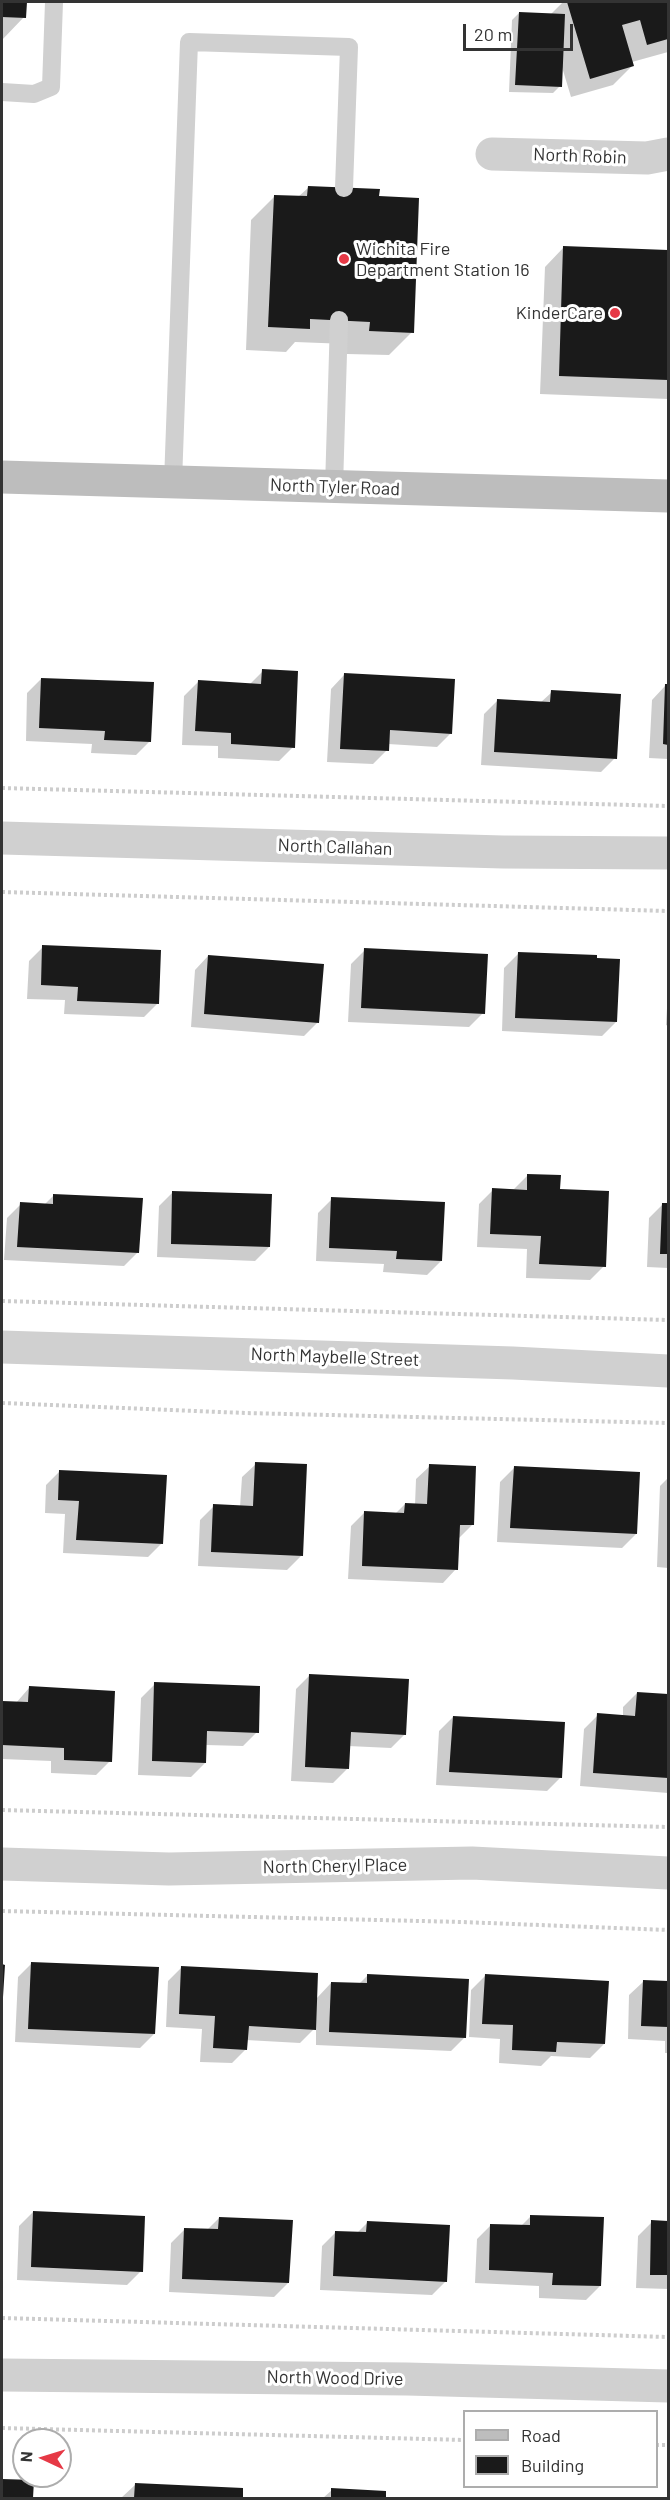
<!DOCTYPE html>
<html>
<head>
<meta charset="utf-8">
<style>
  body { margin:0 }
  #map { position:relative; width:670px; height:2500px; overflow:hidden; background:#fff; font-family:Barlow,sans-serif }
  canvas { display:block }
  .frame { position:absolute; inset:0; border:3px solid #333; pointer-events:none }
  .legend { position:absolute; left:463px; top:2410px; width:195px; height:78px; box-sizing:border-box; background:#fff; border:2px solid #adadad; margin:0; padding:8px 10px; list-style:none; font-size:18px; color:#333 }
  .legend li { display:flex; align-items:center; gap:12px; height:30px }
  .legend b { width:30px; border:2px solid #adadad }
  .north { position:absolute; left:12px; top:2428px; width:60px; height:60px; box-sizing:border-box; background:#fff; border:2px solid #adadad; border-radius:50%; rotate:274deg; font-size:16px; font-weight:700; line-height:24px; text-align:center; color:#333 }
  .north::after { content:''; display:block; margin:auto; width:21px; height:27px; background:#e63946; clip-path:polygon(50% 0,100% 100%,50% 72%,0 100%) }
  .scale { position:absolute; left:463px; top:24px; width:110px; height:27px; box-sizing:border-box; border:3px solid #333; border-top:0; padding-left:8px; font-size:18px; line-height:21px; white-space:nowrap; color:#333; -webkit-text-stroke:4px #fff; paint-order:stroke }
</style>
</head>
<body>
<div id="map">
<canvas width="670" height="2500"></canvas>
<div class="frame"></div>
<ul class="legend">
<li><b style="height:8px;background:#bdbdbd"></b>Road</li>
<li><b style="height:16px;background:#1a1a1a"></b>Building</li>
</ul>
<div class="north">N</div>
<div class="scale">20 m</div>
</div>
<script>
const ctx = document.querySelector('canvas').getContext('2d');
ctx.lineJoin = 'round';
function fill(path, color) { ctx.fillStyle = color; ctx.fill(path, 'evenodd'); }
const poly = rows => new Path2D(rows.map(r => 'M' + r).join(''));
function trace(path, color, width, dash) { ctx.strokeStyle = color; ctx.lineWidth = width; ctx.lineCap = dash ? 'butt' : 'round'; ctx.setLineDash(dash || []); ctx.stroke(path); }
function write(font, color, halo, rows, align = 'center') {
  ctx.font = font + ' Barlow,sans-serif'; ctx.lineWidth = 6; ctx.setLineDash([]); ctx.textBaseline = 'middle'; ctx.strokeStyle = halo; ctx.fillStyle = color; for (const [text, x, y, turn = 0] of rows) {
    ctx.save(); ctx.translate(x, y); ctx.rotate((+turn || 0) * Math.PI / 180); ctx.textAlign = isNaN(turn) ? turn : align; if (halo) ctx.strokeText(text, 0, 0); ctx.fillText(text, 0, 0); ctx.restore();
  }
}
const shadow = poly([
  [2,2,25,2,24,17,2,40],
  [563,2,668,2,668,52,632,62,632,66,613,85,571,97,562,67,560,86,553,93,509,92,512,20,519,13,550,15],
  [308,188,377,197,412,332,389,355,347,354,347,344,295,342,286,352,246,350,251,220,275,196,298,197],
  [564,247,668,251,668,399,540,394,545,267],
  [263,671,293,747,279,761,218,758,218,746,182,745,184,696,198,682,249,685],
  [344,675,451,733,437,747,388,744,387,750,373,764,327,762,331,689],
  [41,679,150,741,136,755,91,753,92,744,26,741,27,693],
  [665,686,668,686,668,759,649,758,652,700],
  [552,692,615,758,601,772,481,765,484,714,498,700,540,703],
  [43,947,158,1003,144,1017,64,1014,65,1000,27,999,29,961],
  [365,950,483,1013,469,1027,348,1022,351,964],
  [518,954,616,1022,602,1036,502,1031,504,968],
  [208,956,318,1022,304,1036,191,1027,195,970],
  [668,991,668,1026,666,1025],
  [528,1175,559,1191,604,1266,590,1280,526,1278,527,1249,477,1247,479,1204,493,1190,514,1189],
  [173,1192,269,1247,255,1261,157,1257,159,1206],
  [54,1195,138,1252,124,1266,4,1260,7,1218,21,1204,44,1205],
  [332,1199,441,1261,427,1275,383,1272,384,1264,316,1261,318,1213],
  [663,1204,668,1205,668,1268,647,1267,649,1218],
  [256,1464,301,1556,287,1570,198,1566,200,1520,214,1506,240,1507,242,1477],
  [430,1466,472,1525,458,1539,456,1569,443,1583,348,1579,351,1526,365,1512,395,1514,405,1504,415,1505,416,1479],
  [514,1468,636,1534,622,1548,497,1542,500,1482],
  [60,1471,162,1543,148,1557,63,1553,65,1514,45,1513,46,1485],
  [668,1478,668,1568,657,1567,660,1486],
  [310,1675,405,1734,391,1748,348,1746,347,1769,333,1783,291,1781,296,1689],
  [155,1684,257,1732,243,1746,206,1745,205,1763,191,1777,138,1775,141,1698],
  [29,1688,110,1761,96,1775,51,1773,51,1761,2,1759,2,1702,16,1703],
  [637,1693,668,1696,668,1793,580,1786,584,1729,598,1715,623,1717,623,1707],
  [453,1717,561,1777,547,1791,436,1785,439,1731],
  [32,1963,154,2034,140,2048,15,2042,18,1977],
  [182,1967,316,1999,331,1983,359,1984,367,1976,465,2037,451,2051,316,2045,316,2027,300,2043,246,2040,246,2049,232,2063,200,2062,202,2029,166,2027,168,1981],
  [485,1976,604,2044,590,2058,551,2056,541,2066,499,2063,500,2039,469,2037,471,1990],
  [643,1982,668,1983,668,2053,665,2053,665,2041,628,2039,629,1995],
  [33,2212,141,2271,127,2285,17,2280,19,2226],
  [531,2216,600,2286,586,2300,539,2298,539,2286,475,2283,477,2239,491,2225,521,2226],
  [219,2218,288,2283,274,2297,169,2292,171,2243,185,2229,207,2230],
  [652,2222,668,2222,668,2289,636,2288,638,2236],
  [367,2223,446,2281,432,2295,320,2290,322,2246,336,2232,357,2233],
  [2,2481,32,2482,32,2498,2,2498],
  [135,2485,242,2489,241,2498,121,2498],
  [332,2490,385,2492,384,2498,323,2498]
]);
const building = poly([
  [2,2,27,2,26,18,2,17],
  [567,2,668,2,668,39,647,45,640,20,622,25,634,66,590,79],
  [519,12,565,14,562,87,515,85],
  [308,186,380,189,379,196,419,198,414,333,369,331,370,322,310,319,310,329,268,327,274,195,307,196],
  [563,246,668,250,668,380,559,376],
  [262,669,298,671,295,748,231,744,231,733,195,731,198,680,261,684],
  [344,673,455,679,452,734,390,730,389,751,340,749],
  [41,678,154,682,151,742,104,740,105,731,39,728],
  [665,684,668,684,668,745,663,744],
  [551,690,621,694,617,759,494,752,497,699,550,702],
  [42,945,161,950,159,1004,77,1001,78,987,41,985],
  [364,948,488,954,485,1014,361,1008],
  [518,952,597,955,597,958,620,959,617,1022,515,1018],
  [208,955,324,964,319,1023,204,1014],
  [527,1174,561,1175,560,1189,609,1191,606,1267,539,1264,541,1236,490,1234,492,1188,527,1190],
  [172,1191,272,1194,270,1247,171,1244],
  [53,1194,143,1198,139,1253,17,1247,20,1202,53,1204],
  [331,1197,445,1202,442,1261,396,1259,397,1251,329,1248],
  [662,1203,668,1203,668,1254,660,1254],
  [255,1462,307,1464,303,1556,211,1552,213,1504,253,1506],
  [429,1464,476,1466,474,1525,460,1525,458,1570,362,1566,364,1511,404,1513,405,1503,427,1504],
  [514,1466,640,1472,637,1534,510,1528],
  [59,1470,167,1475,163,1544,76,1540,79,1501,58,1500],
  [309,1674,409,1679,406,1735,351,1732,349,1769,305,1767],
  [154,1682,260,1686,259,1733,207,1731,206,1763,152,1761],
  [29,1686,115,1691,112,1762,64,1760,64,1748,2,1745,2,1701,28,1702],
  [637,1692,668,1694,668,1778,593,1773,597,1713,635,1716],
  [453,1716,565,1722,562,1778,449,1772],
  [31,1962,159,1967,155,2034,28,2029],
  [2,1964,5,1965,3,1997,2,1997],
  [181,1966,318,1973,316,2030,249,2026,247,2050,213,2048,215,2016,179,2014],
  [367,1974,469,1979,466,2038,329,2032,331,1982,367,1983],
  [485,1974,609,1981,605,2044,557,2042,556,2052,512,2050,513,2025,482,2024],
  [643,1980,668,1981,668,2027,641,2026],
  [33,2211,145,2216,143,2272,31,2267],
  [530,2215,604,2217,601,2286,552,2285,553,2273,489,2270,490,2224,530,2225],
  [219,2217,293,2220,289,2283,182,2279,184,2228,218,2229],
  [651,2220,668,2221,668,2275,650,2275],
  [367,2221,450,2225,447,2282,333,2276,335,2231,366,2232],
  [2,2479,34,2480,33,2498,2,2498],
  [135,2483,243,2488,243,2498,134,2498],
  [331,2488,386,2491,386,2498,331,2498]
]);
const path = poly([
  [2,788,668,806],
  [2,892,668,911],
  [2,1301,668,1320],
  [2,1403,245,1413,668,1423],
  [2,1810,668,1827],
  [2,1911,462,1922,668,1930],
  [2,2318,668,2337],
  [2,2428,464,2440],
  [656,2445,668,2445]
]);
const service = poly([
  [2,92,34,94,51,87,54,2],
  [173,482,189,42,349,47,344,188],
  [334,487,339,320]
]);
const minor = poly([
  [492,154,647,158,668,154],
  [2,838,503,852,668,853],
  [2,1347,513,1363,668,1371],
  [2,1864,169,1869,472,1863,668,1873],
  [2,2375,407,2379,668,2386]
]);
const secondary = poly([
  [2,477,668,496]
]);
const markers = [
  [344,259,6,"#e63946"],
  [615,313,6,"#e63946"]
];
const streetNames = [
  ["North Robin",580,156,2],
  ["North Tyler Road",335,487,2],
  ["North Callahan",335,847,2],
  ["North Maybelle Street",335,1357,2],
  ["North Cheryl Place",335,1866,-1],
  ["North Wood Drive",335,2378,1]
];
const poiNames = [
  ["Wichita Fire",356,249],
  ["Department Station 16",356,270],
  ["KinderCare",603,313,"right"]
];
fill(shadow, '#0003');
fill(building, '#1a1a1a');
trace(path, '#cdcdcd', 4, [3, 3]);
trace(service, '#d0d0d0', 18);
trace(minor, '#d0d0d0', 33);
trace(secondary, '#bdbdbd', 33);
for (const [x, y, r, color] of markers) { const dot = new Path2D(); dot.arc(x, y, r, 0, 2 * Math.PI); ctx.fillStyle = color; ctx.fill(dot); trace(dot, '#fff', 2); }
write('18px', '#333', '#fff', streetNames);
write('18px', '#333', '#fff', poiNames, 'left');
</script>
</body>
</html>
